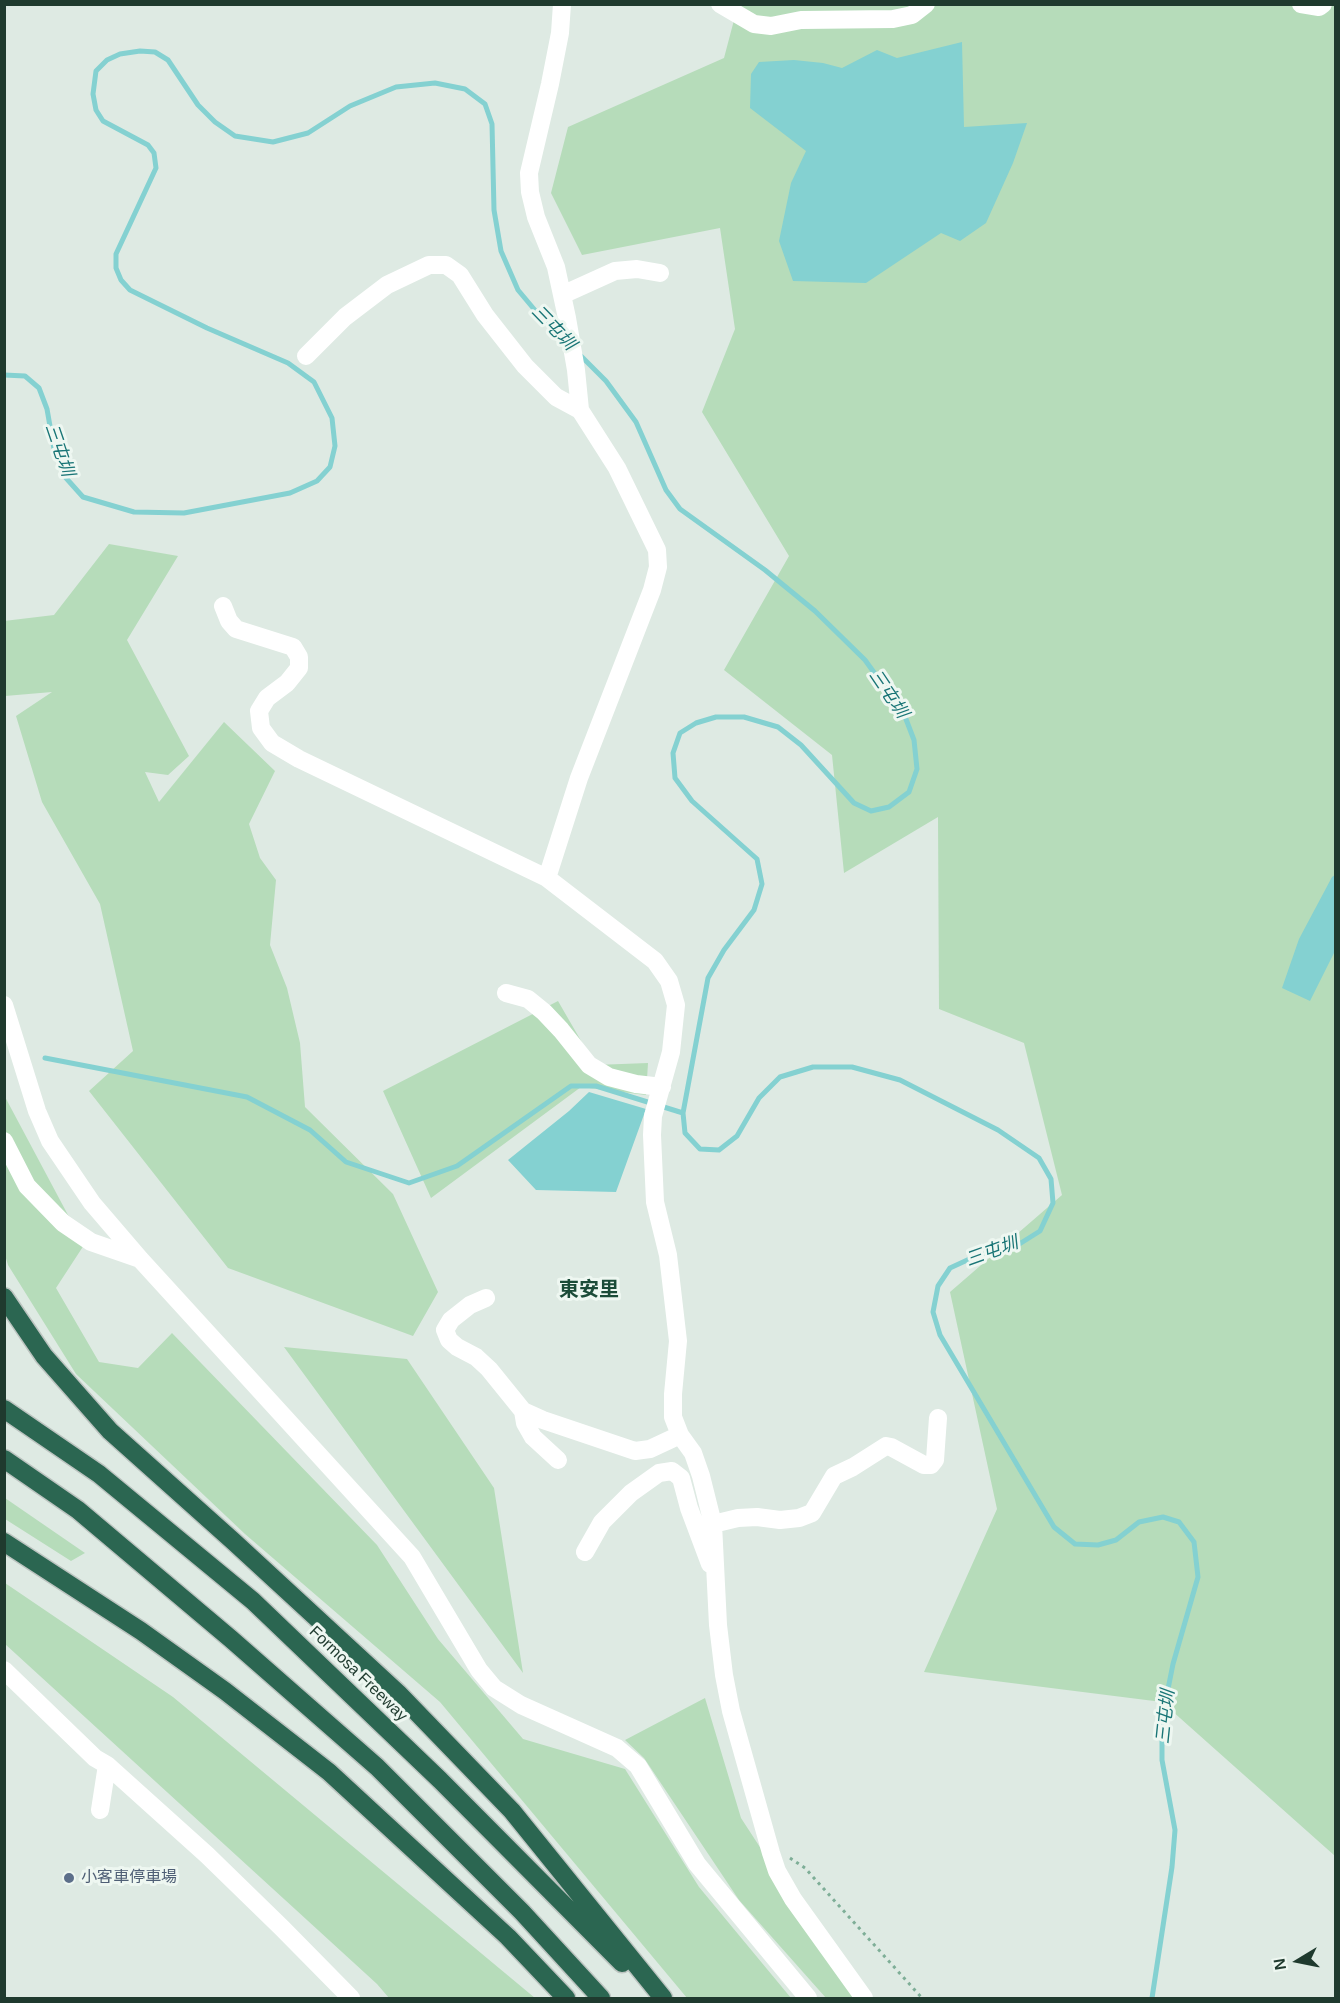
<!DOCTYPE html>
<html>
<head>
<meta charset="utf-8">
<style>
  body { margin:0 }
  #map { position:relative; width:1340px; height:2003px; overflow:hidden; background:#deeae3; font-family:Arial,sans-serif }
  canvas { display:block }
  .frame { position:absolute; inset:0; border:6px solid #1f3a2e; pointer-events:none }
  .north { position:absolute; left:1268px; top:1931px; width:60px; height:60px; -webkit-text-stroke:4px #eef7f1; paint-order:stroke; rotate:260deg; font-size:16px; font-weight:700; line-height:24px; text-align:center; color:#1f3a2e }
  .north::after { content:''; display:block; margin:auto; width:21px; height:27px; background:#1f3a2e; clip-path:polygon(50% 0,100% 100%,50% 72%,0 100%) }
</style>
</head>
<body>
<div id="map">
<canvas width="1340" height="2003"></canvas>
<div class="frame"></div>
<div class="north">N</div>
</div>
<script>
const ctx = document.querySelector('canvas').getContext('2d');
ctx.lineJoin = 'round';
function fill(path, color) { ctx.fillStyle = color; ctx.fill(path, 'evenodd'); }
const poly = rows => new Path2D(rows.map(r => 'M' + r).join(''));
function trace(path, color, width, dash) { ctx.strokeStyle = color; ctx.lineWidth = width; ctx.lineCap = dash ? 'butt' : 'round'; ctx.setLineDash(dash || []); ctx.stroke(path); }
function write(font, color, halo, rows, align = 'center') {
  ctx.font = font + ' Arial,"Noto Sans TC",sans-serif'; ctx.lineWidth = 6; ctx.setLineDash([]); ctx.textBaseline = 'middle'; ctx.strokeStyle = halo; ctx.fillStyle = color; for (const [text, x, y, turn = 0] of rows) {
    ctx.save(); ctx.translate(x, y); ctx.rotate((+turn || 0) * Math.PI / 180); ctx.textAlign = isNaN(turn) ? turn : align; if (halo) ctx.strokeText(text, 0, 0); ctx.fillText(text, 0, 0); ctx.restore();
  }
}
const green = poly([
  [738,5,1335,5,1335,1856,1162,1702,924,1672,997,1509,950,1292,1062,1195,1024,1043,939,1009,938,817,844,873,832,755,724,670,789,556,702,412,735,329,720,228,582,255,551,193,568,127,724,58],
  [109,544,178,556,127,640,189,756,168,775,145,772,159,802,224,722,275,771,249,824,260,858,276,880,270,945,287,988,300,1043,305,1107,393,1194,438,1292,413,1336,228,1268,89,1091,133,1051,100,904,42,802,16,716,52,692,5,696,4,621,54,615],
  [558,1001,595,1065,648,1063,646,1095,581,1087,431,1198,383,1091],
  [4,1095,84,1245,56,1288,99,1362,138,1368,172,1333,377,1545,438,1639,523,1739,625,1769,699,1887,791,1998,687,1998,440,1702,245,1534,76,1374,8,1265,5,1255],
  [284,1347,407,1359,494,1488,523,1673],
  [5,1498,85,1553,71,1561,5,1519],
  [5,1583,173,1697,535,1998,389,1998,377,1984,5,1644],
  [705,1698,741,1818,858,1998,826,1998,739,1900,644,1758,625,1740]
]);
const water = poly([
  [962,42,964,127,1027,123,1013,163,986,223,960,241,941,233,866,283,793,281,779,241,791,183,806,151,750,108,751,74,759,62,794,60,823,63,842,68,877,50,897,58],
  [1335,875,1335,951,1310,1001,1282,988,1299,939,1332,877],
  [589,1092,646,1109,616,1192,536,1190,508,1160,569,1111]
]);
const stream = poly([
  [580,355,606,381,636,422,666,490,680,509,765,570,815,611,865,660,904,714,914,740,917,769,909,792,889,807,871,811,854,803,801,745,778,727,744,717,716,717,696,723,680,733,673,753,675,778,692,801,757,859,762,884,754,910,724,950,708,978,683,1113,685,1133,700,1149,719,1150,737,1136,759,1098,780,1077,813,1067,852,1067,900,1080,998,1130,1039,1158,1051,1179,1053,1203,1040,1231,1013,1248,976,1256,950,1268,938,1286,933,1312,940,1335,1054,1527,1075,1544,1098,1545,1116,1540,1139,1522,1163,1517,1179,1522,1194,1542,1198,1577,1173,1664,1162,1719,1162,1760,1175,1830,1172,1867,1152,1998],
  [4,375,25,376,39,388,47,409,54,449,66,478,83,497,134,512,184,513,290,493,317,481,330,467,335,446,332,418,314,382,288,363,207,328,130,290,121,280,116,268,116,254,156,168,154,153,148,145,103,121,96,110,93,94,96,71,107,60,120,54,140,51,155,52,168,60,198,105,215,122,235,136,273,142,308,133,350,106,396,87,435,83,465,89,485,104,492,124,494,210,501,251,518,290,544,321,565,341],
  [45,1058,247,1097,310,1130,346,1162,409,1183,457,1166,571,1086,596,1086,683,1113]
]);
const path = poly([
  [790,1858,805,1868,922,1998]
]);
const minor = poly([
  [720,4,754,24,771,26,801,20,893,19,912,15,926,4],
  [1301,4,1319,7,1323,4],
  [562,295,615,271,637,269,660,273],
  [306,356,345,317,387,285,429,265,446,265,460,275,485,315,525,366,556,397,580,410],
  [223,606,229,621,236,629,293,647,299,657,299,668,287,683,267,698,259,711,261,728,272,743,299,759,547,878,655,961,669,981,676,1005,671,1052,653,1116,652,1135,655,1202,668,1255,678,1341,673,1394,673,1417,680,1435,693,1453,701,1476,713,1524,718,1625,724,1675,731,1711,771,1853,777,1871,793,1899,864,1998],
  [547,878,579,778,652,590,658,567,657,550,617,468,580,410,576,370,567,318,556,267,536,217,530,192,529,173,550,84,560,33,562,4],
  [506,993,528,999,544,1012,561,1030,589,1065,609,1077,636,1084,662,1087],
  [4,1005,37,1111,50,1141,92,1203,140,1259,412,1557,479,1670,494,1688,521,1705,617,1748,638,1766,697,1864,808,1998],
  [4,1141,27,1186,63,1223,91,1242,140,1259],
  [486,1298,470,1305,451,1320,445,1330,449,1340,457,1347,476,1357,489,1369,523,1411,543,1420,635,1451,650,1449,680,1435],
  [523,1411,525,1423,533,1437,558,1460],
  [713,1524,738,1518,757,1517,780,1520,799,1518,812,1513,834,1476,853,1467,886,1446,891,1447,924,1465,931,1465,935,1460,938,1418],
  [585,1552,602,1522,631,1493,659,1473,672,1471,681,1478,689,1508,710,1564],
  [4,1670,95,1758,107,1765,100,1810],
  [107,1765,207,1855,282,1928,351,1998]
]);
const highway = poly([
  [4,1297,44,1356,110,1431,233,1541,398,1693,512,1811,663,1998],
  [4,1409,99,1474,253,1601,440,1780,622,1963],
  [4,1459,78,1510,231,1639,377,1767,522,1912,601,1998],
  [4,1542,141,1631,225,1691,329,1772,508,1937,566,1998]
]);
const markers = [
  [69,1878,6,"#5c6f8a"]
];
const streetNames = [
  ["Formosa Freeway",358,1674,44]
];
const serviceNames = [
  ["小客車停車場",81,1878]
];
const waterNames = [
  ["三屯圳",553,328,46],
  ["三屯圳",59,450,71],
  ["三屯圳",888,694,56],
  ["三屯圳",992,1252,-20],
  ["三屯圳",1166,1717,-84]
];
const quarterNames = [
  ["東安里",589,1290]
];
fill(green, '#b6dcba');
fill(water, '#84d1d1');
trace(stream, '#84d1d1', 5);
trace(highway, '#bcc4c0', 21);
trace(path, '#7eae97', 3, [3, 4.5]);
trace(minor, '#fff', 18);
trace(highway, '#2b6651', 18);
for (const [x, y, r, color] of markers) { const dot = new Path2D(); dot.arc(x, y, r, 0, 2 * Math.PI); ctx.fillStyle = color; ctx.fill(dot); trace(dot, '#eef7f1', 2); }
write('16px', '#1f3a2e', '#eef7f1', streetNames);
write('16px', '#4e5e75', '#eef7f1', serviceNames, 'left');
write('italic 18px', '#197576', '#eef7f1', waterNames);
write('bold 20px', '#1b4c38', '#eef7f1', quarterNames);
</script>
</body>
</html>
